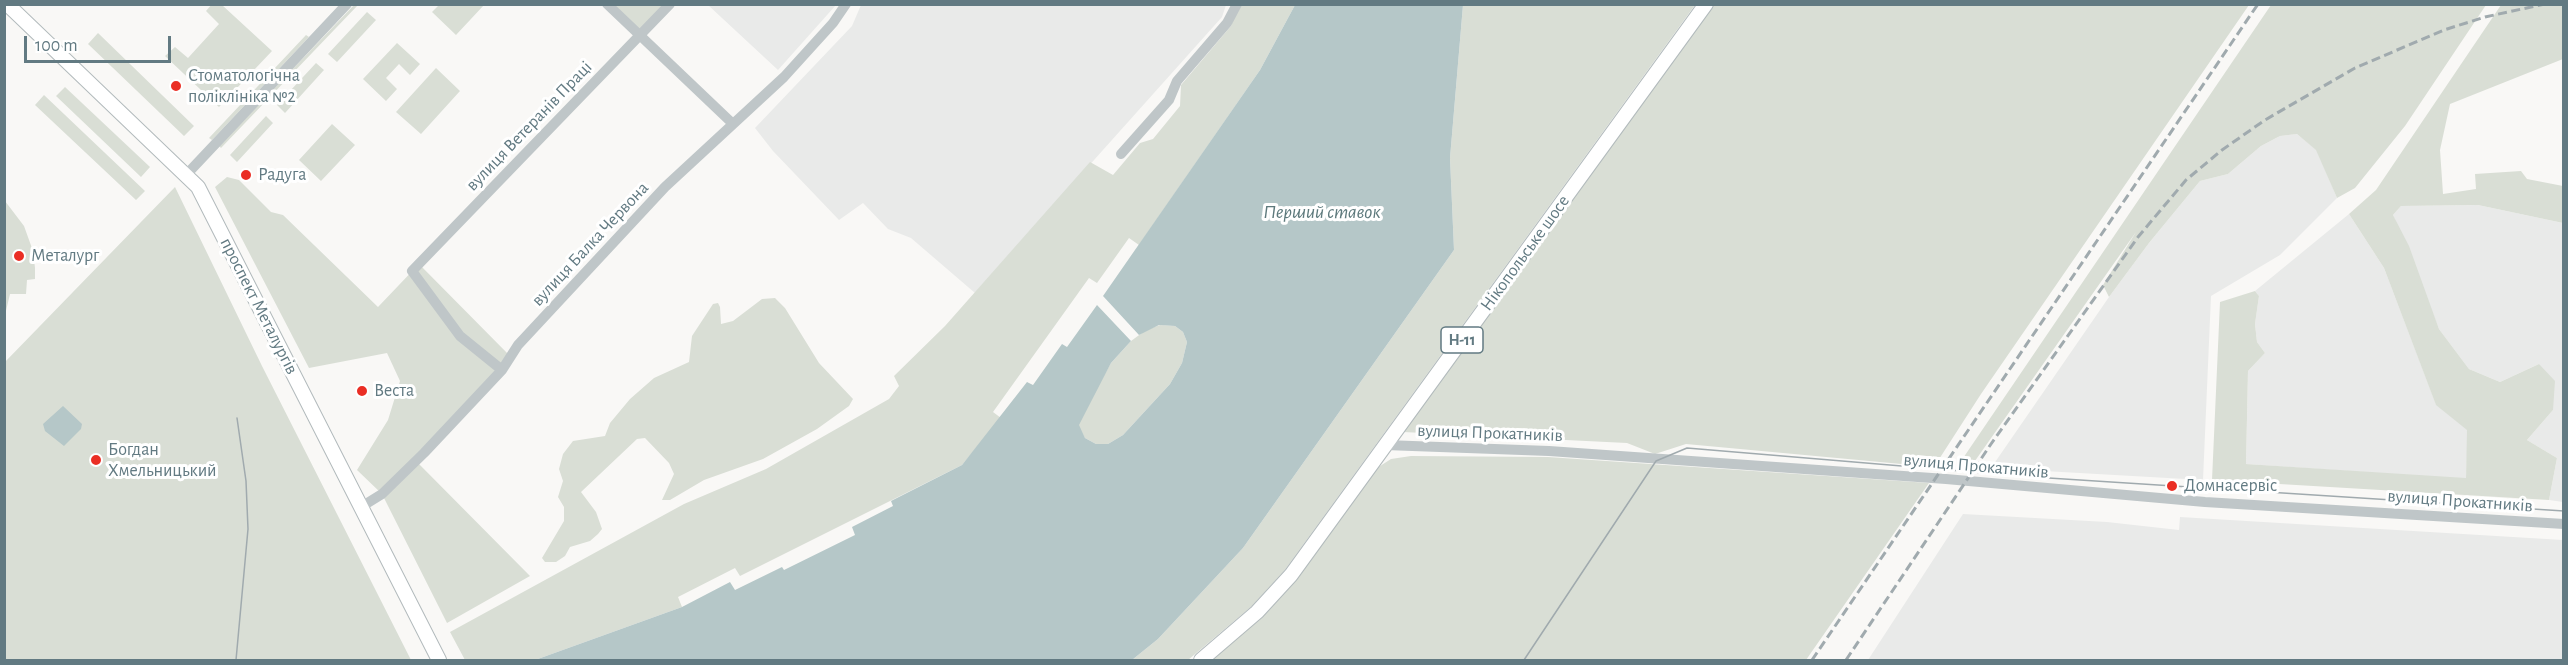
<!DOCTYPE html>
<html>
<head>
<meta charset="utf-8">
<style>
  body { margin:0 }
  #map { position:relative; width:2568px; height:665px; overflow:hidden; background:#f9f8f6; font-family:"Alegreya Sans",sans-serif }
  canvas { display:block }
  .frame { position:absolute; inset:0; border:6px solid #627a82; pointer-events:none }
  .scale { position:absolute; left:24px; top:36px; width:147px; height:27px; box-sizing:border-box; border:3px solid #627a82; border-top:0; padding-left:8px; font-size:18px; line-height:21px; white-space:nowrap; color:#627a82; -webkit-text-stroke:4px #fff; paint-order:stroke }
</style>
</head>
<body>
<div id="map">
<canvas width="2568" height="665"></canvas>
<div class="frame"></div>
<div class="scale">100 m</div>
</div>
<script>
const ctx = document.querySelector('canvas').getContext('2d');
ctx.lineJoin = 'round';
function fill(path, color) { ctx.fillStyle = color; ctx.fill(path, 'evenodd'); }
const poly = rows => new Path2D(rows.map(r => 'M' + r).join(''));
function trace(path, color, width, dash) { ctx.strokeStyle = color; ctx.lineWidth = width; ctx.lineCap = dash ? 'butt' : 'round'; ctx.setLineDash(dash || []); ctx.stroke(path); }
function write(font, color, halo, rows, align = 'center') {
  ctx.font = font + ' "Alegreya Sans",sans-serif'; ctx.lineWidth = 6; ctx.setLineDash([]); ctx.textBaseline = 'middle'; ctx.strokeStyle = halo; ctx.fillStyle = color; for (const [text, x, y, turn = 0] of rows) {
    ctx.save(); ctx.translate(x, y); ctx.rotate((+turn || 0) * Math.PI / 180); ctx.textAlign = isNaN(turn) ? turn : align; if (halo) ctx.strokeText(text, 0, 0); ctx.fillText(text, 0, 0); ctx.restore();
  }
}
const built = poly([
  [708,5,836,5,778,70],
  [861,5,861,4,1226,5,1222,17,975,293,911,238,888,229,863,203,839,220,773,151,755,128,852,26],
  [2297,134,2317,150,2337,198,2280,255,2211,296,2203,480,1991,468,2109,297,2149,243,2200,181,2228,174,2261,146,2280,136],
  [2478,205,2563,223,2563,502,2549,500,2557,458,2527,440,2553,410,2539,364,2500,382,2469,369,2439,329,2393,215,2401,206],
  [2349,214,2384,268,2436,404,2468,430,2466,479,2246,464,2248,371,2265,353,2257,342,2255,324,2259,296,2255,291],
  [1963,514,2107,522,2179,530,2180,517,2563,540,2563,660,1868,660]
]);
const green = poly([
  [212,4,222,5,272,51,219,107,165,56,175,47,188,58,219,24,206,11],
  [440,4,484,4,484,5,456,35,432,12],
  [354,5,358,5,221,148,219,146],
  [607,5,670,5,640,36],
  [1239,5,1295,5,1260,70,1139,245,1129,238,1097,283,1089,278,993,412,1001,418,962,465,740,576,735,568,678,597,682,607,535,660,465,660,450,632,684,504,766,469,889,399,899,386,894,376,945,326,1090,162,1113,175,1140,143,1153,139,1180,106,1181,85,1231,26],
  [1463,5,1695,5,1284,571,1252,606,1188,660,1132,660,1158,639,1243,548,1454,250,1450,158],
  [1714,5,2249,5,1981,394,1934,467,1686,444,1655,454,1627,443,1403,432],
  [2271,5,2486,5,2405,126,2355,188,2337,198,2316,150,2297,134,2280,136,2261,146,2228,174,2200,181,2149,243,2109,297,2103,285,2136,232,1970,468,1957,467],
  [2501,5,2563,5,2563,59,2450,104,2440,150,2443,194,2476,189,2475,174,2521,171,2527,179,2563,186,2563,223,2478,205,2401,206,2393,215,2409,246,2439,329,2469,369,2500,382,2539,364,2555,381,2553,410,2527,440,2557,458,2549,500,2212,480,2220,302,2255,291,2259,296,2255,324,2257,342,2265,353,2248,371,2246,464,2466,478,2467,430,2436,405,2384,268,2349,214,2376,190],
  [367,12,376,20,337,62,328,54],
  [98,33,194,126,184,136,88,44],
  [306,35,309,37,212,140,209,138],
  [397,43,420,64,410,75,399,64,386,78,397,89,386,101,363,79],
  [316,63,324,70,285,113,277,105],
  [436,68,460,91,421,134,396,112],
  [65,87,150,167,141,177,56,96],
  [44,95,145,191,136,200,35,105],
  [266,116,273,123,237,162,230,155],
  [332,124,355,145,321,181,299,160],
  [227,177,239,180,271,212,283,215,378,307,419,264,510,356,382,494,357,470,388,420,400,381,387,353,309,368,215,187],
  [175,187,262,366,411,660,5,660,4,363],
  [5,201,24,226,33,251,35,268,35,279,27,280,26,294,10,294,5,315],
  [775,298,785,308,819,363,853,399,849,406,817,429,763,459,704,480,670,500,662,500,674,474,669,463,645,438,637,439,581,492,596,512,602,529,598,534,590,541,570,547,565,556,556,562,545,562,542,558,564,521,564,507,558,497,563,481,559,469,563,454,573,441,605,436,610,423,630,399,654,378,689,362,692,336,713,304,718,303,720,307,721,324,733,321,762,299],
  [1160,325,1175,326,1183,332,1187,342,1182,363,1170,384,1123,435,1108,444,1096,444,1085,438,1078,425,1099,384,1111,363,1131,341,1146,330],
  [1411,456,1548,457,1929,483,1806,660,1209,660,1377,468,1391,459],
  [419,464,530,576,447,623,384,498]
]);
const water = poly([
  [1295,5,1463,5,1450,158,1454,250,1243,548,1158,639,1132,660,535,660,682,607,730,582,735,590,782,567,784,570,855,535,852,527,893,506,891,501,962,465,1027,382,1033,385,1062,344,1067,347,1097,305,1131,341,1111,363,1079,425,1085,438,1096,444,1108,444,1123,435,1170,384,1182,363,1187,342,1183,332,1175,326,1159,325,1139,335,1103,296,1260,70],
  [63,406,82,424,81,429,64,446,45,431,43,424]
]);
const minor = poly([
  [607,4,732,123],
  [1121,154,1169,100,1177,81,1227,23,1237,4],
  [186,175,347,4],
  [502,370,460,336,412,271,670,4],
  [1385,445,1549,451,1946,479,2205,502,2564,524],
  [361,507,382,494,424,453,502,370,518,345,665,187,784,77,833,23,846,4]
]);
const major = poly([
  [7,4,198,187,439,660],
  [1201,660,1257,612,1291,575,1706,4]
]);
const tram = poly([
  [236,660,248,529,246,481,237,418],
  [1524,660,1656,461,1687,448,2033,477,2564,511]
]);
const rail = poly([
  [1812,660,2258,4],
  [1846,660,1991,444,2138,237,2186,180,2222,150,2265,120,2355,68,2444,30,2485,17,2545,4]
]);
const markers = [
  [176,86,6,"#ea2e24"],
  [246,175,6,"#ea2e24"],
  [19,256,6,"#ea2e24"],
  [362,391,6,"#ea2e24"],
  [96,460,6,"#ea2e24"],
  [2172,486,6,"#ea2e24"]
];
const shields = [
  [1462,340,42]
];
const shieldNames = [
  ["Н-11",1462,340]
];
const poiNames = [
  ["Стоматологічна",188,76],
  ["поліклініка №2",188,97],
  ["Радуга",258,175],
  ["Металург",31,256],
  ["Веста",374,391],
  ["Богдан",108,450],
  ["Хмельницький",108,471],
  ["Домнасервіс",2184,486]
];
const streetNames = [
  ["вулиця Ветеранів Праці",529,126,-46],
  ["вулиця Балка Червона",590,244,-47],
  ["Нікопольське шосе",1525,253,-54],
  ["проспект Металургів",259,306,63],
  ["вулиця Прокатників",1490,433,2],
  ["вулиця Прокатників",1976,466,5],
  ["вулиця Прокатників",2460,501,4]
];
const waterNames = [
  ["Перший ставок",1322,212]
];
fill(built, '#e9eae9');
fill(green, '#d9ded5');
fill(water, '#b5c7c8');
trace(major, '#b2babc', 16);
trace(minor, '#bfc6c8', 10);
trace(major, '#fff', 14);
trace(tram, '#a0aaae', 1.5);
trace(rail, '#a0aaae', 3, [9, 4.5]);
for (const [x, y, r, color] of markers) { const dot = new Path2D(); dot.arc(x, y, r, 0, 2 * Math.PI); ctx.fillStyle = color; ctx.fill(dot); trace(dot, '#fff', 2); }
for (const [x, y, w] of shields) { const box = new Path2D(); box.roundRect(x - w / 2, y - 13, w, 26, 4.5); ctx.fillStyle = '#fff'; ctx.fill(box); trace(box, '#627a82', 1.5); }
write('bold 16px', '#627a82', null, shieldNames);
write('18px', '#627a82', '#fff', poiNames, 'left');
write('18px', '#627a82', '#fff', streetNames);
write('italic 20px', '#5d797c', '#fff', waterNames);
</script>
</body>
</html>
